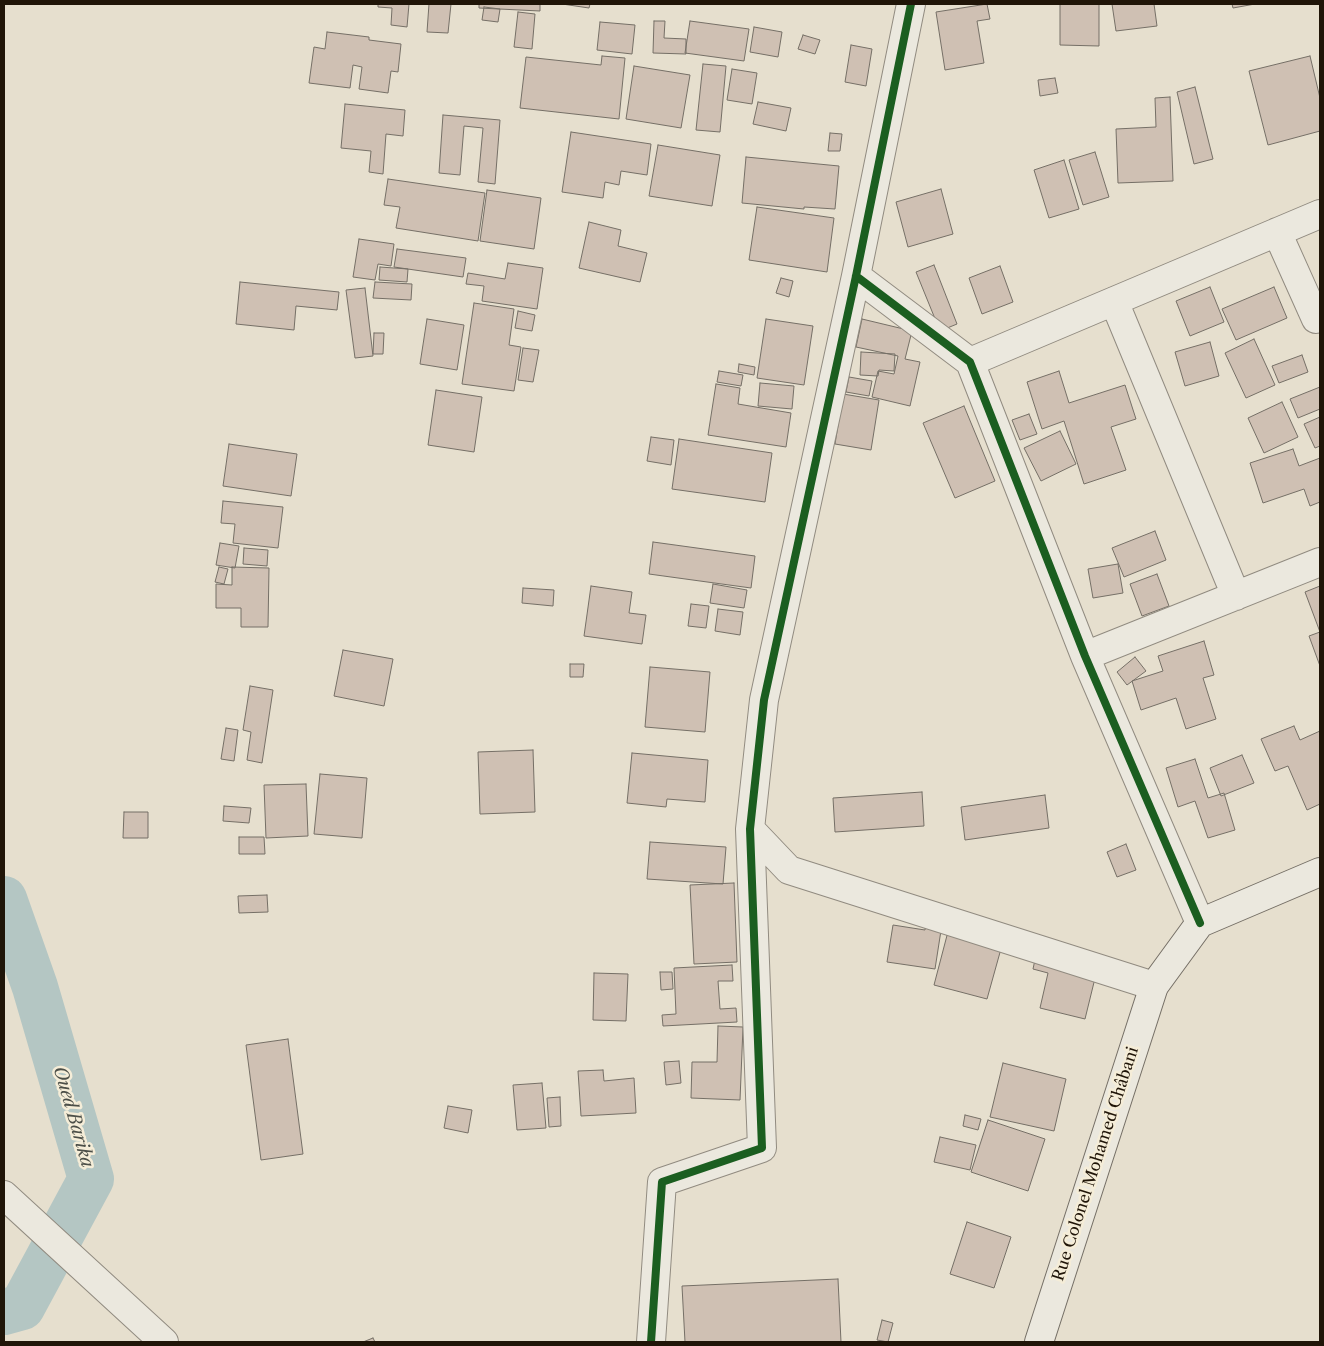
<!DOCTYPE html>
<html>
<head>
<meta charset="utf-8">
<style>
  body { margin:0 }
  #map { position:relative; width:1324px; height:1346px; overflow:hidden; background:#e6dfce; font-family:"Libre Caslon Text",serif }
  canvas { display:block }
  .frame { position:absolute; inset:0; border:5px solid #201508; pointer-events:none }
</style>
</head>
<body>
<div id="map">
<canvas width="1324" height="1346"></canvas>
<div class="frame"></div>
</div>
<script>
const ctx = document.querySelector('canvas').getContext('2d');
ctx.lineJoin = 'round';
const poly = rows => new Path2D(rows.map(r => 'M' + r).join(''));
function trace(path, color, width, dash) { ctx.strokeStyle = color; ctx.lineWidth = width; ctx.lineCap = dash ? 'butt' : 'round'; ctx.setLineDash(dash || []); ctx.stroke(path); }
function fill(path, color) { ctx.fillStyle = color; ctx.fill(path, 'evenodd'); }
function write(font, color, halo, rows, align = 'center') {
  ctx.font = font + ' "Libre Caslon Text",serif'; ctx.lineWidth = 5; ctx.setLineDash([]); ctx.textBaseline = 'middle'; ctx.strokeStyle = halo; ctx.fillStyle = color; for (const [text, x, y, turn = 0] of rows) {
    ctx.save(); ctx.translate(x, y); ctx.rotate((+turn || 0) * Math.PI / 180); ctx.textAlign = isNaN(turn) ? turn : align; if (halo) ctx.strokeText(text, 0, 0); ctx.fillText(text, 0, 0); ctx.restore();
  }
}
const river = poly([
  [4,899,35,987,91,1179,22,1307,4,1312]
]);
const building = poly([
  [378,4,409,4,407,27,391,25,392,8,378,7,378,4],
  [429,4,451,4,448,33,427,32,429,4],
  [479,4,540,4,540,11,479,8,479,4],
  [562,4,590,4,589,8,562,4],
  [987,4,990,19,977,21,984,63,945,70,936,12,987,4],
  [1060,4,1099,4,1099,46,1060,45,1060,4],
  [1112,4,1154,4,1157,26,1116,31,1112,4],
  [1232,4,1255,4,1233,8,1232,4],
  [484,7,500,9,498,22,482,20,484,7],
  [518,12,535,14,532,49,514,47,518,12],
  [654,21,665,21,664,38,686,39,686,54,653,53,654,21],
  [690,21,749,29,744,61,685,53,690,21],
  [600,22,635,25,632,54,597,50,600,22],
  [754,27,782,32,778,57,750,52,754,27],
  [327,32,369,37,369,40,401,44,398,72,391,71,388,93,359,89,362,67,353,65,350,88,309,83,314,47,325,49,327,32],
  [803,35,820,40,815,54,798,49,803,35],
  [851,45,872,49,866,86,845,82,851,45],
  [602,56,625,58,619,119,520,108,526,57,601,65,602,56],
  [1310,56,1320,98,1320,131,1268,145,1249,71,1310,56],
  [703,64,726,66,720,132,696,130,703,64],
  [634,66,690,75,681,128,626,119,634,66],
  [732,69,757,73,752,104,727,100,732,69],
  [1055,78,1058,93,1040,96,1038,80,1055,78],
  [1195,87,1213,159,1194,164,1177,92,1195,87],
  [1170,97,1173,181,1118,183,1116,129,1156,127,1155,98,1170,97],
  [758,102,791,108,786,131,753,124,758,102],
  [345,104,405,110,403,136,386,134,383,174,369,172,371,151,341,148,345,104],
  [443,115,500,120,495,184,478,182,483,128,464,126,460,175,439,173,443,115],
  [571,132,651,144,647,175,621,171,619,185,605,182,603,198,562,192,571,132],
  [830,133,842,134,840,151,828,151,830,133],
  [658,145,720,155,712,206,649,196,658,145],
  [1095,152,1109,197,1083,205,1069,160,1095,152],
  [746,157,839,166,835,209,804,207,804,209,742,203,746,157],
  [1064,160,1079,209,1049,218,1034,170,1064,160],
  [388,179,485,193,478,241,396,228,400,207,384,205,388,179],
  [941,189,953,234,908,247,896,202,941,189],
  [487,190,541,198,534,249,480,241,487,190],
  [757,207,834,218,827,272,749,260,757,207],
  [589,222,621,230,618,246,647,253,640,282,579,268,589,222],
  [359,239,394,244,391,266,378,264,375,280,353,277,359,239],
  [397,249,466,258,463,277,394,267,397,249],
  [508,263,543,268,537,309,482,301,484,286,466,284,468,273,505,279,508,263],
  [934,265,957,324,940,331,916,272,934,265],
  [1000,266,1013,302,982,314,969,278,1000,266],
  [380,267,408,269,407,282,379,280,380,267],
  [781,278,793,281,789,297,776,293,781,278],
  [240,282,339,292,337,310,296,306,294,330,236,324,240,282],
  [375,282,412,284,411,300,373,298,375,282],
  [1210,287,1224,322,1190,336,1176,301,1210,287],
  [1274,287,1287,318,1236,340,1222,309,1274,287],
  [365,288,373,356,355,358,346,290,365,288],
  [474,303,514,309,509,345,521,347,514,391,462,384,474,303],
  [518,311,535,315,532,331,515,328,518,311],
  [427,319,464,325,457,370,420,364,427,319],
  [766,319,813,326,804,385,757,378,766,319],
  [862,319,912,331,905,359,920,362,910,406,872,397,878,371,894,374,898,356,856,347,862,319],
  [374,333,384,333,383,354,373,354,374,333],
  [1254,339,1275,385,1246,398,1225,353,1254,339],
  [1210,342,1219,376,1185,386,1175,352,1210,342],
  [523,348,539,350,533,382,518,380,523,348],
  [861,352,895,354,894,371,879,370,878,376,860,375,861,352],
  [1302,355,1308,372,1279,383,1272,366,1302,355],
  [739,364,755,367,754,375,738,372,739,364],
  [719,371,743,375,741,386,717,382,719,371],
  [1059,371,1069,403,1125,385,1136,419,1111,427,1126,470,1084,484,1064,421,1042,429,1027,382,1059,371],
  [849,377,872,381,869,396,846,392,849,377],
  [760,383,794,386,792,409,758,406,760,383],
  [716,384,740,388,738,404,791,413,786,447,708,435,716,384],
  [1320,387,1320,409,1298,418,1290,399,1320,387],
  [436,390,482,397,474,452,428,445,436,390],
  [843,394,879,400,871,450,835,444,843,394],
  [1282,402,1298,437,1264,453,1248,418,1282,402],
  [964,406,995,481,955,498,923,423,964,406],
  [1029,414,1037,434,1020,440,1012,420,1029,414],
  [1320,417,1320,446,1315,448,1304,424,1320,417],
  [1060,431,1076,464,1041,481,1024,448,1060,431],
  [651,437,674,440,671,465,647,461,651,437],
  [679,439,772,453,765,502,672,489,679,439],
  [229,444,297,454,291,496,223,486,229,444],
  [1293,449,1299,466,1320,458,1320,502,1310,506,1304,489,1263,503,1250,463,1293,449],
  [223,501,283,507,278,548,233,543,235,524,221,523,223,501],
  [1155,531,1166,560,1124,577,1112,548,1155,531],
  [653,542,755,556,751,588,649,574,653,542],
  [220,543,239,546,235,568,216,565,220,543],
  [244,548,268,550,267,566,243,564,244,548],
  [1118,564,1123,593,1093,598,1088,569,1118,564],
  [219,567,228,569,224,584,215,582,219,567],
  [232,567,269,568,268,627,241,627,241,608,216,608,216,584,232,585,232,567],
  [1157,574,1169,606,1142,616,1130,584,1157,574],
  [713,584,747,590,744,608,710,603,713,584],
  [591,586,632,592,629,613,646,615,642,644,584,636,591,586],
  [1320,586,1320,632,1305,592,1320,586],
  [523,588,554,590,553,606,522,603,523,588],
  [691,604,709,606,706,628,688,626,691,604],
  [718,609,743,612,740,635,715,631,718,609],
  [1320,632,1320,666,1309,636,1320,632],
  [1204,641,1214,675,1203,678,1216,719,1186,729,1176,698,1141,710,1132,681,1163,671,1158,656,1204,641],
  [343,650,393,659,384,706,334,696,343,650],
  [1135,657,1146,671,1127,685,1117,672,1135,657],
  [570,664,584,664,583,677,570,677,570,664],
  [650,667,710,672,705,732,645,727,650,667],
  [250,686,273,690,262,763,247,760,251,732,243,730,250,686],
  [1294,726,1300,740,1320,731,1320,804,1307,810,1288,766,1275,771,1261,739,1294,726],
  [226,728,238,730,234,761,221,759,226,728],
  [533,750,535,812,480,814,478,752,533,750],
  [632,753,708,760,705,802,667,799,666,807,627,803,632,753],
  [1242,755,1254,783,1221,796,1210,768,1242,755],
  [1195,759,1208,798,1224,793,1235,830,1208,838,1195,801,1178,807,1166,768,1195,759],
  [320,774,367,778,362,838,314,834,320,774],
  [306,784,308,836,266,838,264,785,306,784],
  [922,792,924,826,835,832,833,798,922,792],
  [1045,795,1049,828,965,840,961,807,1045,795],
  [224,806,251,808,249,823,223,821,224,806],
  [124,812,148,812,148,838,123,838,124,812],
  [239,837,264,837,265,854,239,854,239,837],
  [650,842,726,847,723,884,647,879,650,842],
  [1126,844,1136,870,1117,877,1107,852,1126,844],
  [734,883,737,962,694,964,690,885,734,883],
  [267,895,268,912,239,913,238,896,267,895],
  [926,922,942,924,935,969,887,962,893,925,925,930,926,922],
  [950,924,1004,938,987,999,934,985,950,924],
  [1036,955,1097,970,1085,1019,1040,1008,1048,973,1033,969,1036,955],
  [732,965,733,981,718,981,720,1009,736,1008,737,1022,663,1026,662,1015,676,1014,674,968,732,965],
  [660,972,672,972,673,989,661,990,660,972],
  [594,973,628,974,626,1021,593,1020,594,973],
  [718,1026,743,1027,740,1100,691,1098,692,1062,717,1062,718,1026],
  [288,1039,303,1154,261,1160,246,1045,288,1039],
  [679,1061,681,1083,666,1085,664,1062,679,1061],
  [1003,1063,1066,1079,1054,1131,990,1117,1003,1063],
  [603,1070,604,1081,634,1078,636,1113,581,1116,578,1071,603,1070],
  [542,1083,546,1128,517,1130,513,1085,542,1083],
  [560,1097,561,1126,549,1127,547,1098,560,1097],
  [448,1106,472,1110,468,1133,444,1128,448,1106],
  [965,1115,981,1119,978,1130,963,1126,965,1115],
  [988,1120,1045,1139,1028,1191,971,1172,988,1120],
  [940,1137,976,1145,970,1170,934,1162,940,1137],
  [967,1222,1011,1237,994,1288,950,1274,967,1222],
  [838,1279,841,1342,685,1342,682,1286,838,1279],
  [882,1320,893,1323,888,1342,877,1340,882,1320],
  [373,1338,375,1342,363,1342,373,1338]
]);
const street = poly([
  [1277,232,1316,319,1320,318],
  [856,276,970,362,1085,656,1200,923],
  [1114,301,1236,596],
  [970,362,1320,214],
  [1085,656,1320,562],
  [750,829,789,870,1154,986],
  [4,1195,164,1342],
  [651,1342,662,1182,762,1148,750,829,764,700,856,276,911,4]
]);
const secondary = poly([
  [1039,1342,1154,986,1200,923,1320,872]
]);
const cycleway = poly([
  [856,276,970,362,1085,656,1200,923],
  [651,1342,662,1182,762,1148,750,829,764,700,856,276,911,4]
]);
const streetNames = [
  ["Rue Colonel Mohamed Châbani",1096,1164,-72]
];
const waterNames = [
  ["Oued Barika",73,1117,74]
];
trace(river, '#b4c6c3', 46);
fill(building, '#cfc0b3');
trace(building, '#756f66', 1);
trace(street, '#918b80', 30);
trace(secondary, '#756f66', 30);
trace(street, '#ebe8de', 28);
trace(secondary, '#ebe8de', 28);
trace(cycleway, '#1b5e20', 8);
write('16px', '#201508', '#f5edd8', streetNames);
write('italic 18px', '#4c4f48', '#f5edd8', waterNames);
</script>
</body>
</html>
